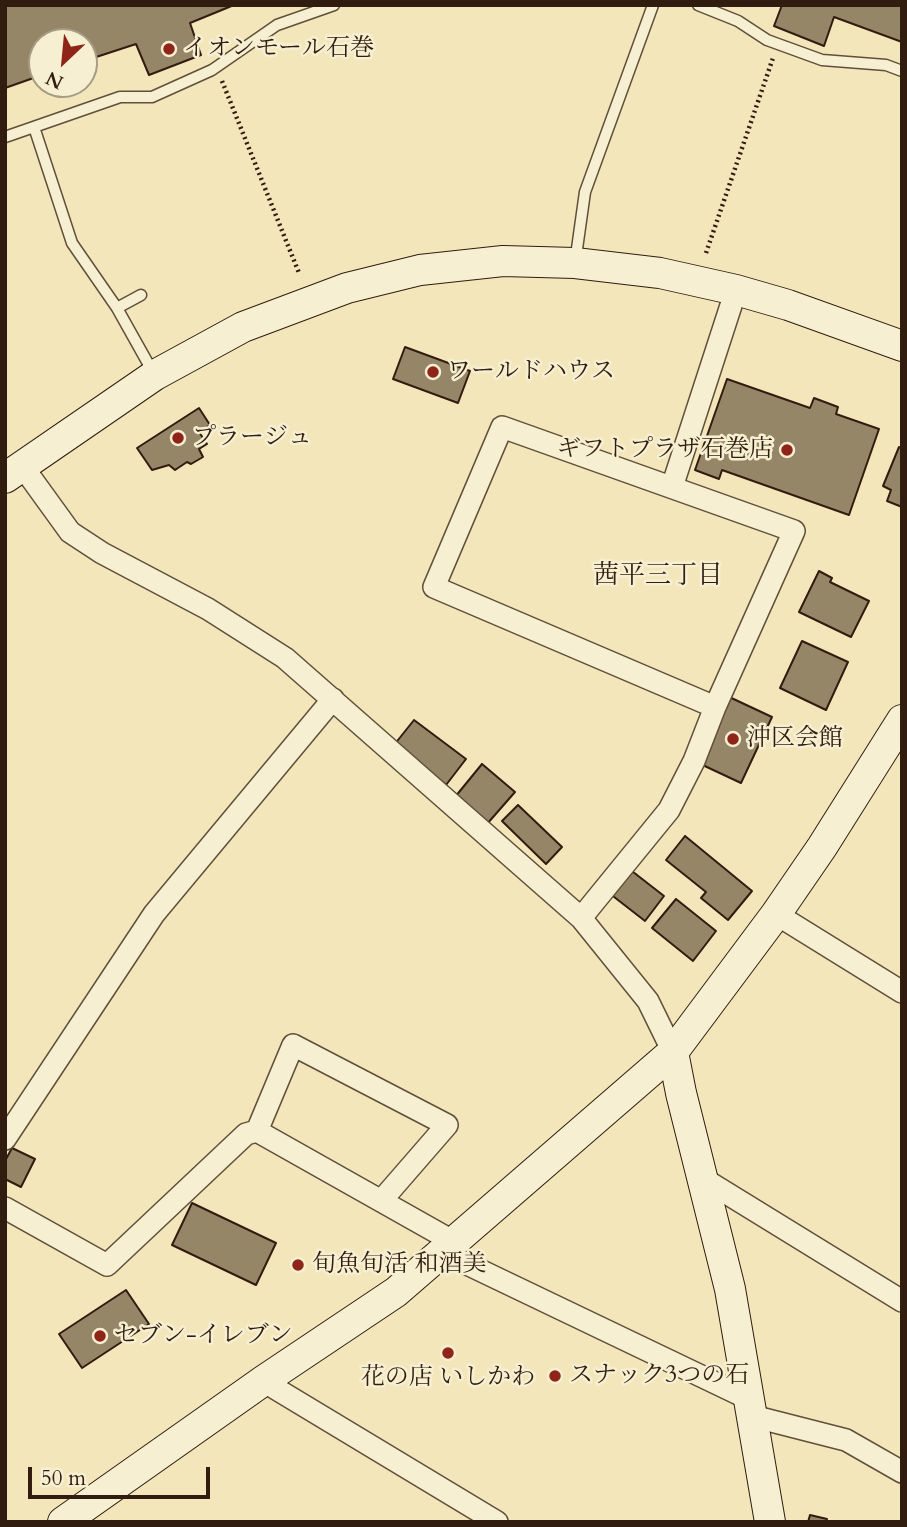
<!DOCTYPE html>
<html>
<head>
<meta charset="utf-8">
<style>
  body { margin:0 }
  #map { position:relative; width:907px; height:1527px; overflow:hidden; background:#f2e6ba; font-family:Cardo,serif }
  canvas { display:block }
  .frame { position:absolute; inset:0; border:7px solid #301d0f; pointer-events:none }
  .north { position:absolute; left:28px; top:28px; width:70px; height:70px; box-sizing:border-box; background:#f7efd2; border:2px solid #a79b84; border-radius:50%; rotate:206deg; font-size:19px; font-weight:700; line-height:28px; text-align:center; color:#301d0f }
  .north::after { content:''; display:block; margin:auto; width:24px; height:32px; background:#8f2418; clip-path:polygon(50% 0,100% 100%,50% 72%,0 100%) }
  .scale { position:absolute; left:28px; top:1467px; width:182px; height:32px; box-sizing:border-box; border:4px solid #301d0f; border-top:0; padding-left:9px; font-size:21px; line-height:24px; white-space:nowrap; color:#301d0f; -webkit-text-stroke:5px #f7efd2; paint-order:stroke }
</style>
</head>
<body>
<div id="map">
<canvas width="907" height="1527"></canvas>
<div class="frame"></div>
<div class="north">N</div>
<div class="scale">50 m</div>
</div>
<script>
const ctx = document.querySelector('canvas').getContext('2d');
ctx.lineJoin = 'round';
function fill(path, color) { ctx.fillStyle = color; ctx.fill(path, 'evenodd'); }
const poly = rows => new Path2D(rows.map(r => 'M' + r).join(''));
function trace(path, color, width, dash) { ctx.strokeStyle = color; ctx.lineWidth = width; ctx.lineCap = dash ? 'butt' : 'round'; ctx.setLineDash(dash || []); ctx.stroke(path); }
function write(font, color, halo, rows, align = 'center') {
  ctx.font = font + ' Cardo,"Noto Serif JP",serif'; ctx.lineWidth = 5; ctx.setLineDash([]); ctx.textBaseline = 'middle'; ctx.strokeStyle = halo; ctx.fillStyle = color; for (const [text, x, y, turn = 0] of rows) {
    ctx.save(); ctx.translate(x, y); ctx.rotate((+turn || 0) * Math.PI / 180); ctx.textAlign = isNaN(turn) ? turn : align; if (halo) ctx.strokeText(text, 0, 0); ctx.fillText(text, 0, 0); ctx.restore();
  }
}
const building = poly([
  [5,5,234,5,190,23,201,55,149,75,136,44,84,61,84,42,42,42,42,75,5,88,5,5],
  [782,5,902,5,902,42,834,17,824,46,774,26,782,5],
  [405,347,470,371,458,403,393,379,405,347],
  [727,379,810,408,814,398,838,407,836,414,879,429,849,515,722,470,719,479,695,470,727,379],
  [199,408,210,425,199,432,207,444,199,449,203,457,191,464,187,462,175,470,169,465,152,470,137,448,199,408],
  [899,447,902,448,902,507,887,501,891,490,883,486,899,447],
  [819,571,832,578,830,582,869,601,851,637,799,612,819,571],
  [802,641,848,662,826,710,780,688,802,641],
  [725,695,772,717,741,783,694,761,725,695],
  [414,720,466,759,446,785,394,745,414,720],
  [482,764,515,792,487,824,455,797,482,764],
  [518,805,562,847,546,864,502,821,518,805],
  [685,836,752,891,728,920,701,898,706,892,666,860,685,836],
  [628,868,664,896,645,921,609,893,628,868],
  [676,899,716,931,693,961,652,928,676,899],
  [12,1148,35,1159,21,1187,5,1179,5,1161,12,1148],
  [192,1203,276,1243,256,1285,172,1245,192,1203],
  [126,1290,149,1324,82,1368,59,1334,126,1290],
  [810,1515,827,1519,826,1522,808,1522,810,1515]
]);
const path = poly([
  [222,81,299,273],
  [706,253,773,58]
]);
const lane = poly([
  [698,5,738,21,767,40,822,60,886,65,902,71],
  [34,127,72,243,117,308,154,374],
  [5,137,120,97,152,97,212,70,277,25,334,5],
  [575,263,585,192,653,5],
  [117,308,141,295]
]);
const street = poly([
  [23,467,70,532,102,553,208,609,285,658,581,918,648,1001,673,1052],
  [672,487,736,290],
  [776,914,902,992],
  [581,918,669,810,694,761,715,707,794,531,502,427,434,587,715,707],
  [257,1131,293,1045,447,1125,381,1201],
  [5,1139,154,914,333,699],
  [702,1178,902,1301],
  [5,1208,107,1265,246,1134,257,1131,454,1242],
  [442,1252,749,1399],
  [263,1381,497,1522],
  [752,1416,846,1440,902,1472]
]);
const secondary = poly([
  [5,478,155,375,243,327,347,288,420,270,503,261,575,263,660,273,736,290,788,305,902,346],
  [673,1052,681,1093,730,1289,770,1522],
  [63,1522,263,1381,396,1292,673,1052,776,914,822,847,902,720]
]);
const markers = [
  [169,49,7,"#8f2418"],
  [433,372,7,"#8f2418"],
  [178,438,7,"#8f2418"],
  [787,450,7,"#8f2418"],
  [733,739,7,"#8f2418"],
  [298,1265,7,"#8f2418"],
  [100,1336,7,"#8f2418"],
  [448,1353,7,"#8f2418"],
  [555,1376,7,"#8f2418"]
];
const poiNames = [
  ["イオンモール石巻",183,49],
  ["ワールドハウス",447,372],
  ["プラージュ",192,438],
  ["ギフトプラザ石巻店",773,450,"right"],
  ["沖区会館",747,739],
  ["旬魚旬活 和酒美",312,1265],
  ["セブン-イレブン",114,1336],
  ["スナック3つの石",569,1376],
  ["花の店 いしかわ",448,1378,"center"]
];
const neighbourhoodNames = [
  ["茜平三丁目",658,577]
];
fill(building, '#958668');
trace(building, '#301d0f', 2);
trace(lane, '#604f3a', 13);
trace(street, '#604f3a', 24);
trace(secondary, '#301d0f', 32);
trace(path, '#301d0f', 4.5, [2, 3.5]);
trace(lane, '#f7efd2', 10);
trace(street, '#f7efd2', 21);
trace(secondary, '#f7efd2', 30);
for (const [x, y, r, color] of markers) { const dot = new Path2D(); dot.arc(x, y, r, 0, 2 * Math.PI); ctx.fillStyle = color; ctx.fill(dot); trace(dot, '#f7efd2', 2.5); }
write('24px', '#301d0f', '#f7efd2', poiNames, 'left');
write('26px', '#301d0f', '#f7efd2', neighbourhoodNames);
</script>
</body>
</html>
